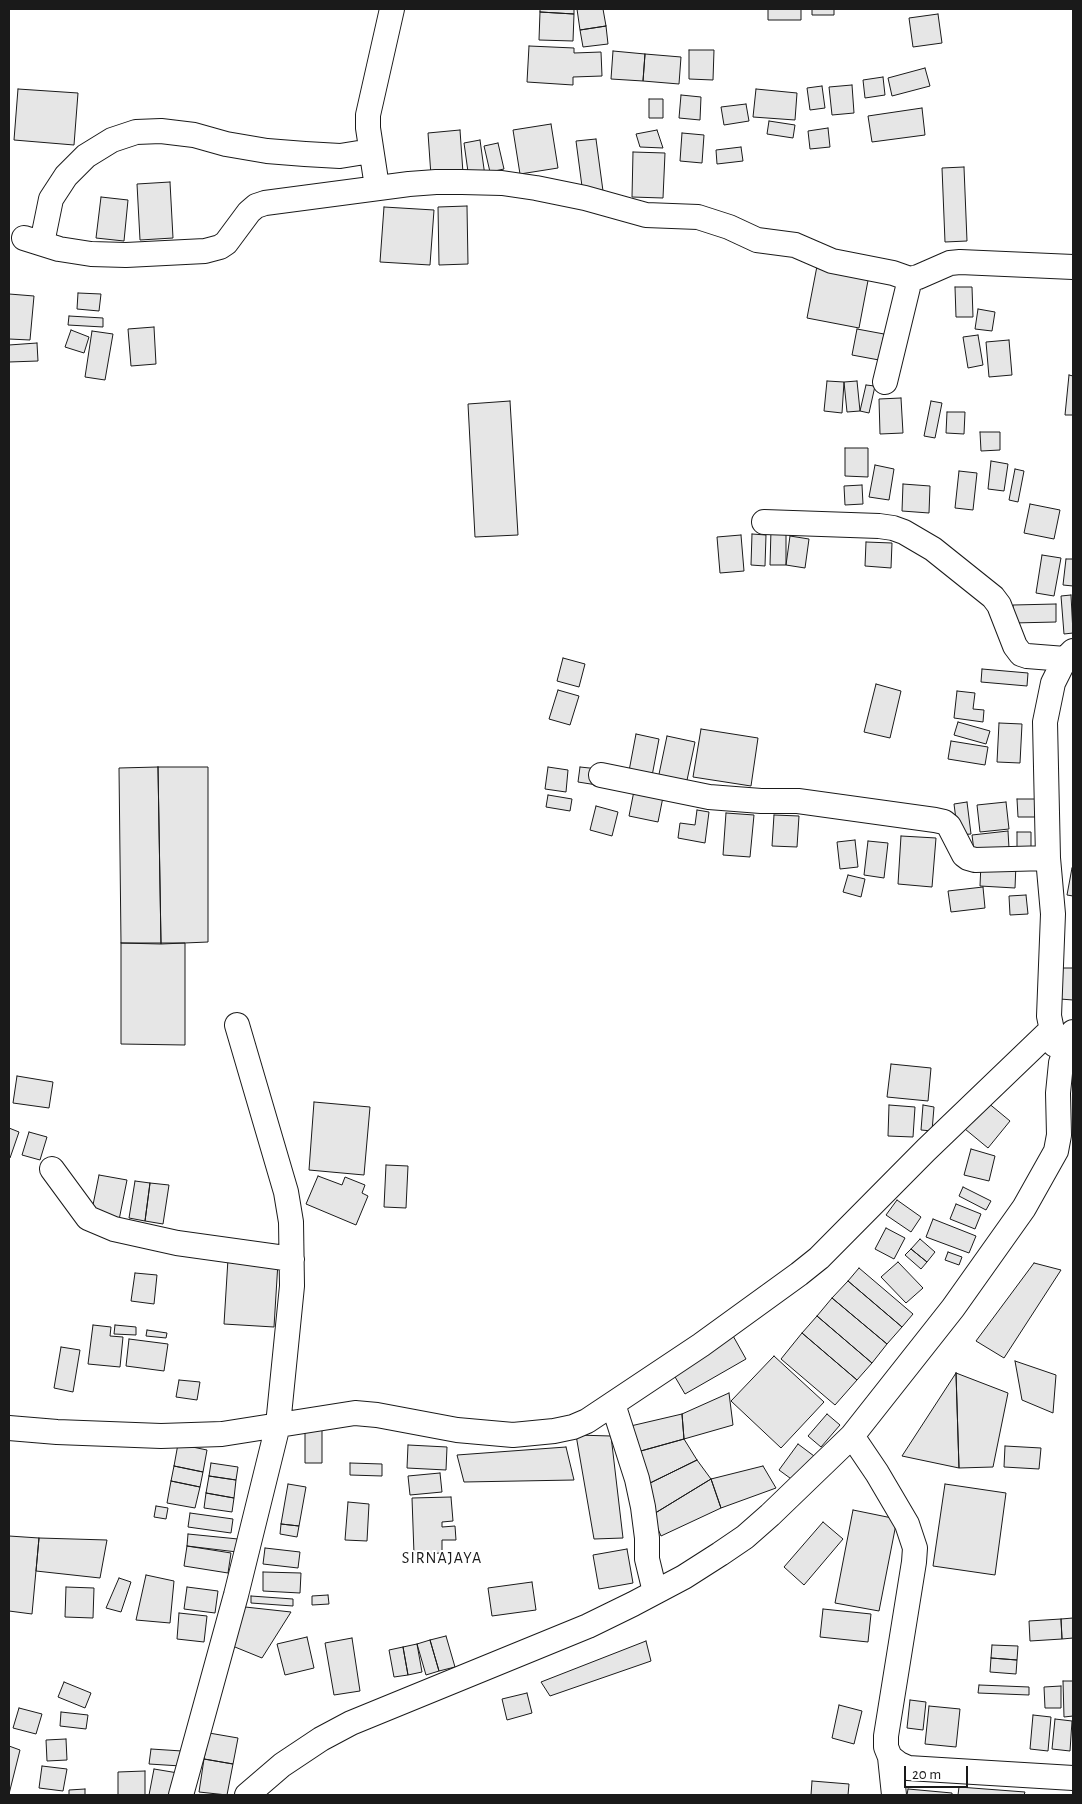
<!DOCTYPE html>
<html>
<head>
<meta charset="utf-8">
<style>
  body { margin:0 }
  #map { position:relative; width:1082px; height:1804px; overflow:hidden; background:#fff; font-family:"Alegreya Sans",sans-serif }
  canvas { display:block }
  .frame { position:absolute; inset:0; border:10px solid #1a1a1a; pointer-events:none }
  .scale { position:absolute; left:904px; top:1766px; width:64px; height:22px; box-sizing:border-box; border:2px solid #1a1a1a; border-top:0; padding-left:6px; font-size:15px; line-height:18px; white-space:nowrap; color:#1a1a1a; -webkit-text-stroke:4px #fff; paint-order:stroke }
</style>
</head>
<body>
<div id="map">
<canvas width="1082" height="1804"></canvas>
<div class="frame"></div>
<div class="scale">20 m</div>
</div>
<script>
const ctx = document.querySelector('canvas').getContext('2d');
ctx.lineJoin = 'round';
function fill(path, color) { ctx.fillStyle = color; ctx.fill(path, 'evenodd'); }
const poly = rows => new Path2D(rows.map(r => 'M' + r).join(''));
function trace(path, color, width, dash) { ctx.strokeStyle = color; ctx.lineWidth = width; ctx.lineCap = dash ? 'butt' : 'round'; ctx.setLineDash(dash || []); ctx.stroke(path); }
function write(font, color, halo, rows, align = 'center') {
  ctx.font = font + ' "Alegreya Sans",sans-serif'; ctx.lineWidth = 4; ctx.setLineDash([]); ctx.textBaseline = 'middle'; ctx.strokeStyle = halo; ctx.fillStyle = color; for (const [text, x, y, turn = 0] of rows) {
    ctx.save(); ctx.translate(x, y); ctx.rotate((+turn || 0) * Math.PI / 180); ctx.textAlign = isNaN(turn) ? turn : align; if (halo) ctx.strokeText(text, 0, 0); ctx.fillText(text, 0, 0); ctx.restore();
  }
}
const building = poly([
  [540,9,574,9,574,14,540,12,540,9],
  [577,9,603,9,606,26,580,30,577,9],
  [768,9,801,9,801,20,768,20,768,9],
  [812,9,834,9,834,15,812,15,812,9],
  [540,12,574,14,573,41,539,40,540,12],
  [938,14,942,43,913,47,909,18,938,14],
  [606,26,608,44,583,47,580,30,606,26],
  [529,46,574,48,574,53,601,52,602,76,573,77,573,85,527,82,529,46],
  [689,50,714,50,713,80,689,79,689,50],
  [613,51,645,54,643,81,611,79,613,51],
  [645,54,681,57,679,84,643,81,645,54],
  [925,68,930,86,892,96,888,78,925,68],
  [883,77,885,95,865,98,863,80,883,77],
  [852,85,854,113,832,115,829,87,852,85],
  [822,86,825,108,810,110,807,88,822,86],
  [18,89,78,93,74,145,14,140,18,89],
  [756,89,797,93,795,120,753,117,756,89],
  [681,95,701,97,700,120,679,118,681,95],
  [649,99,663,99,663,118,649,118,649,99],
  [746,104,749,121,724,125,721,107,746,104],
  [922,108,925,135,872,142,868,116,922,108],
  [769,121,795,125,793,138,767,134,769,121],
  [551,124,558,168,520,174,513,130,551,124],
  [828,128,830,147,810,149,808,131,828,128],
  [460,130,463,173,431,176,428,133,460,130],
  [657,130,663,148,640,147,636,134,657,130],
  [682,133,704,135,702,163,680,161,682,133],
  [596,139,603,191,583,194,576,141,596,139],
  [480,140,485,176,469,179,464,143,480,140],
  [498,143,504,169,490,172,484,146,498,143],
  [741,147,743,161,717,164,716,150,741,147],
  [633,152,665,153,663,198,632,197,633,152],
  [964,167,967,241,945,242,942,168,964,167],
  [170,182,173,238,140,240,137,184,170,182],
  [101,197,128,200,124,241,96,238,101,197],
  [467,206,468,264,439,265,438,207,467,206],
  [384,207,434,210,430,265,380,262,384,207],
  [818,261,870,270,859,328,807,318,818,261],
  [955,287,972,287,973,317,956,317,955,287],
  [78,293,101,294,99,311,77,309,78,293],
  [9,294,34,296,30,340,9,339,9,294],
  [978,309,995,312,992,331,975,329,978,309],
  [69,316,103,318,103,327,68,325,69,316],
  [154,327,156,364,131,366,128,329,154,327],
  [857,329,884,334,879,360,852,355,857,329],
  [71,330,89,337,84,353,65,347,71,330],
  [92,331,113,334,105,380,85,377,92,331],
  [978,335,983,365,968,368,963,337,978,335],
  [1009,340,1012,375,989,377,986,342,1009,340],
  [37,343,38,361,9,362,9,345,37,343],
  [1069,375,1073,376,1073,415,1065,415,1069,375],
  [827,381,844,382,842,413,824,411,827,381],
  [857,381,860,411,847,412,844,382,857,381],
  [866,385,875,386,869,413,860,411,866,385],
  [901,398,903,433,880,434,879,399,901,398],
  [510,401,518,535,475,537,468,404,510,401],
  [931,401,942,403,935,438,924,436,931,401],
  [947,412,965,412,964,434,946,433,947,412],
  [980,432,1000,432,1000,450,981,451,980,432],
  [845,448,868,448,868,477,845,476,845,448],
  [991,461,1008,464,1004,491,988,489,991,461],
  [875,465,894,469,889,500,869,497,875,465],
  [1015,469,1024,471,1018,502,1009,500,1015,469],
  [959,471,977,473,973,510,955,508,959,471],
  [903,484,930,486,929,513,902,511,903,484],
  [862,485,863,504,845,505,844,486,862,485],
  [1030,504,1060,510,1054,539,1024,533,1030,504],
  [771,530,786,530,786,565,770,565,771,530],
  [752,534,766,535,765,566,751,565,752,534],
  [741,535,744,571,720,573,717,537,741,535],
  [790,536,809,539,805,568,786,565,790,536],
  [866,542,892,543,891,568,865,566,866,542],
  [1042,555,1061,558,1054,596,1036,593,1042,555],
  [1066,559,1073,559,1073,586,1063,585,1066,559],
  [1071,595,1073,633,1064,634,1061,596,1071,595],
  [1056,604,1056,622,1013,623,1013,605,1056,604],
  [563,658,585,664,579,687,557,681,563,658],
  [982,669,1028,673,1027,686,981,682,982,669],
  [876,684,901,691,890,738,864,732,876,684],
  [558,690,579,696,570,725,549,719,558,690],
  [957,691,975,693,973,709,984,710,983,722,954,718,957,691],
  [958,722,990,731,986,744,954,735,958,722],
  [999,723,1022,724,1020,763,997,762,999,723],
  [701,729,758,738,751,786,693,777,701,729],
  [636,734,659,739,652,776,629,771,636,734],
  [667,736,695,742,686,785,658,779,667,736],
  [951,741,988,747,985,765,948,759,951,741],
  [158,767,208,767,208,942,161,944,158,767],
  [158,767,161,944,121,943,119,768,158,767],
  [548,767,568,770,566,792,545,789,548,767],
  [580,767,599,769,597,785,578,782,580,767],
  [634,791,663,797,658,822,629,816,634,791],
  [548,795,572,799,570,811,546,807,548,795],
  [1017,799,1035,799,1035,817,1018,817,1017,799],
  [967,802,971,834,958,835,954,804,967,802],
  [1006,802,1009,829,980,832,977,805,1006,802],
  [596,806,618,812,612,836,590,830,596,806],
  [697,810,709,812,705,843,678,838,680,823,695,825,697,810],
  [726,813,754,815,750,857,723,855,726,813],
  [774,815,799,816,797,847,772,846,774,815],
  [1008,831,1009,848,974,851,972,835,1008,831],
  [1017,832,1031,832,1031,849,1017,849,1017,832],
  [901,836,936,838,932,887,898,884,901,836],
  [855,840,858,867,840,869,837,842,855,840],
  [868,841,888,843,884,878,864,875,868,841],
  [981,863,1016,864,1015,888,980,886,981,863],
  [1072,868,1073,868,1073,896,1067,895,1072,868],
  [848,875,865,879,861,897,843,892,848,875],
  [983,887,985,908,951,912,948,891,983,887],
  [1026,895,1028,914,1010,915,1009,896,1026,895],
  [121,943,185,943,185,1045,121,1044,121,943],
  [1062,968,1073,968,1073,1000,1060,999,1062,968],
  [891,1064,931,1068,928,1101,887,1097,891,1064],
  [17,1076,53,1082,49,1108,13,1103,17,1076],
  [314,1102,370,1107,364,1175,309,1170,314,1102],
  [987,1102,1010,1121,988,1148,965,1129,987,1102],
  [889,1105,915,1107,913,1137,888,1136,889,1105],
  [923,1105,934,1107,932,1131,921,1130,923,1105],
  [9,1128,19,1132,10,1158,9,1158,9,1128],
  [29,1132,47,1137,40,1160,22,1155,29,1132],
  [971,1149,995,1156,989,1181,964,1175,971,1149],
  [386,1165,408,1166,406,1208,384,1207,386,1165],
  [99,1175,127,1180,119,1220,91,1215,99,1175],
  [318,1176,342,1185,345,1177,365,1185,362,1193,368,1196,356,1225,306,1204,318,1176],
  [135,1181,150,1183,145,1221,129,1218,135,1181],
  [150,1183,169,1185,163,1224,145,1221,150,1183],
  [963,1187,991,1201,986,1210,959,1196,963,1187],
  [897,1200,921,1217,911,1232,886,1215,897,1200],
  [956,1204,981,1214,975,1229,950,1219,956,1204],
  [933,1219,976,1236,969,1253,926,1237,933,1219],
  [886,1228,905,1238,894,1259,875,1249,886,1228],
  [920,1239,935,1252,927,1262,911,1249,920,1239],
  [911,1249,927,1262,921,1269,905,1255,911,1249],
  [948,1252,962,1257,959,1265,945,1260,948,1252],
  [228,1259,278,1262,274,1327,224,1324,228,1259],
  [898,1262,923,1288,906,1303,881,1277,898,1262],
  [1034,1263,1061,1270,1004,1358,976,1341,1034,1263],
  [859,1268,913,1314,902,1327,848,1281,859,1268],
  [135,1273,157,1275,154,1304,131,1301,135,1273],
  [848,1281,902,1327,887,1344,832,1298,848,1281],
  [832,1298,887,1344,872,1363,817,1316,832,1298],
  [817,1316,872,1363,857,1380,802,1333,817,1316],
  [93,1325,111,1327,110,1336,123,1337,120,1367,88,1364,93,1325],
  [115,1325,136,1327,136,1335,114,1334,115,1325],
  [147,1330,167,1333,166,1338,146,1336,147,1330],
  [802,1333,857,1380,835,1405,781,1359,802,1333],
  [732,1334,746,1359,685,1394,671,1370,732,1334],
  [129,1339,168,1344,164,1371,126,1366,129,1339],
  [61,1347,80,1350,73,1392,54,1388,61,1347],
  [774,1356,824,1402,781,1448,731,1401,774,1356],
  [1015,1361,1056,1375,1053,1413,1022,1400,1015,1361],
  [956,1373,1008,1393,993,1467,959,1468,956,1373],
  [956,1373,959,1468,902,1456,956,1373],
  [179,1380,200,1382,197,1400,176,1397,179,1380],
  [729,1393,733,1425,684,1439,682,1414,729,1393],
  [682,1414,684,1439,630,1454,622,1428,682,1414],
  [827,1414,840,1425,821,1447,808,1436,827,1414],
  [305,1428,322,1429,322,1463,305,1463,305,1428],
  [576,1435,611,1436,623,1538,594,1539,576,1435],
  [684,1439,697,1460,644,1486,630,1454,684,1439],
  [178,1444,207,1450,203,1472,174,1466,178,1444],
  [798,1444,814,1456,794,1481,779,1470,798,1444],
  [408,1445,447,1447,446,1470,407,1468,408,1445],
  [1005,1446,1041,1448,1039,1469,1004,1467,1005,1446],
  [566,1447,574,1480,464,1482,457,1455,566,1447],
  [697,1460,711,1479,652,1515,644,1486,697,1460],
  [211,1463,238,1467,236,1480,209,1476,211,1463],
  [350,1463,382,1464,382,1476,350,1475,350,1463],
  [174,1466,203,1472,200,1487,171,1481,174,1466],
  [763,1466,776,1488,721,1508,711,1479,763,1466],
  [440,1473,442,1492,410,1495,408,1476,440,1473],
  [209,1476,236,1480,234,1498,206,1493,209,1476],
  [711,1479,721,1508,661,1536,652,1515,711,1479],
  [171,1481,200,1487,195,1508,167,1503,171,1481],
  [288,1484,306,1487,299,1526,281,1524,288,1484],
  [945,1484,1006,1493,995,1575,933,1566,945,1484],
  [206,1493,234,1498,232,1512,204,1508,206,1493],
  [451,1497,453,1521,442,1522,442,1527,455,1526,456,1540,442,1540,442,1553,414,1554,412,1498,451,1497],
  [348,1502,369,1504,367,1541,345,1540,348,1502],
  [156,1506,168,1508,166,1519,154,1517,156,1506],
  [853,1510,897,1519,879,1611,835,1603,853,1510],
  [190,1513,233,1519,231,1533,188,1527,190,1513],
  [823,1522,843,1539,804,1585,784,1567,823,1522],
  [281,1524,299,1526,297,1537,280,1534,281,1524],
  [188,1534,238,1539,237,1552,187,1546,188,1534],
  [9,1536,39,1538,32,1614,9,1611,9,1536],
  [39,1538,107,1540,100,1578,36,1571,39,1538],
  [187,1546,231,1553,228,1573,184,1566,187,1546],
  [265,1548,300,1552,298,1568,263,1564,265,1548],
  [627,1549,633,1583,599,1589,593,1555,627,1549],
  [263,1572,301,1573,300,1593,263,1591,263,1572],
  [146,1575,174,1581,170,1623,136,1620,146,1575],
  [119,1578,131,1582,121,1612,106,1608,119,1578],
  [532,1582,536,1610,492,1616,488,1588,532,1582],
  [66,1587,94,1588,93,1618,65,1617,66,1587],
  [187,1587,218,1591,215,1613,184,1609,187,1587],
  [328,1595,329,1604,312,1605,312,1596,328,1595],
  [251,1596,293,1599,293,1606,251,1603,251,1596],
  [236,1606,291,1612,262,1658,230,1645,236,1606],
  [823,1609,871,1614,868,1642,820,1637,823,1609],
  [179,1613,207,1616,204,1642,177,1639,179,1613],
  [1073,1618,1073,1638,1062,1639,1061,1619,1073,1618],
  [1061,1619,1062,1639,1030,1641,1029,1621,1061,1619],
  [446,1636,455,1667,439,1671,430,1640,446,1636],
  [307,1637,314,1668,285,1675,277,1644,307,1637],
  [352,1638,360,1691,334,1695,325,1643,352,1638],
  [430,1640,439,1671,426,1675,417,1644,430,1640],
  [646,1641,651,1661,550,1696,541,1682,646,1641],
  [417,1644,422,1672,408,1675,403,1647,417,1644],
  [992,1645,1018,1646,1017,1660,991,1658,992,1645],
  [403,1647,408,1675,394,1677,389,1650,403,1647],
  [991,1658,1017,1660,1016,1674,990,1672,991,1658],
  [1063,1681,1073,1681,1073,1716,1064,1717,1063,1681],
  [64,1682,91,1693,85,1708,58,1697,64,1682],
  [979,1685,1029,1687,1029,1695,978,1693,979,1685],
  [1061,1686,1061,1708,1045,1708,1044,1687,1061,1686],
  [527,1693,532,1713,507,1720,502,1699,527,1693],
  [910,1700,926,1702,923,1730,907,1728,910,1700],
  [839,1705,862,1711,854,1744,832,1738,839,1705],
  [929,1706,960,1709,956,1747,925,1744,929,1706],
  [19,1708,42,1714,36,1734,13,1728,19,1708],
  [61,1712,88,1715,86,1729,60,1726,61,1712],
  [1033,1715,1051,1717,1048,1751,1030,1749,1033,1715],
  [1055,1719,1072,1721,1070,1751,1052,1749,1055,1719],
  [209,1733,238,1738,233,1764,204,1759,209,1733],
  [66,1739,67,1760,47,1761,46,1740,66,1739],
  [9,1746,20,1750,9,1794,9,1746],
  [151,1749,182,1751,181,1766,149,1764,151,1749],
  [204,1759,233,1764,227,1795,199,1792,204,1759],
  [42,1766,67,1769,63,1791,39,1788,42,1766],
  [154,1769,178,1773,174,1795,149,1795,154,1769],
  [145,1771,145,1795,118,1795,118,1772,145,1771],
  [812,1781,849,1784,848,1795,811,1795,812,1781],
  [959,1787,1025,1792,1024,1795,958,1795,959,1787],
  [85,1789,85,1795,69,1795,69,1790,85,1789],
  [908,1789,952,1793,952,1795,907,1795,908,1789]
]);
const minor = poly([
  [377,187,368,128,368,115,392,9],
  [24,238,59,249,91,254,126,255,205,251,220,247,226,243,249,212,256,206,265,203,409,184,436,182,462,182,502,183,536,188,585,198,646,215,698,217,729,227,757,240,795,245,832,261,893,273,910,279,918,277,950,263,960,262,1073,267],
  [42,243,51,199,66,176,86,156,112,140,136,132,161,131,194,135,226,144,267,151,305,154,340,156,371,151],
  [885,382,910,279],
  [764,522,879,526,893,528,904,532,933,549,993,597,999,605,1015,646,1021,654,1027,656,1065,659],
  [601,775,709,797,761,801,798,801,935,820,944,822,949,826,964,855,968,858,975,860,1048,858],
  [1055,1045,1049,1016,1053,914,1048,858,1045,722,1053,683,1065,659,1073,651],
  [52,1169,88,1218,114,1229,177,1243,292,1259],
  [613,1404,637,1479,643,1507,647,1538,647,1559,655,1592],
  [9,1428,57,1432,161,1436,222,1434,355,1413,377,1415,457,1430,513,1435,554,1431,573,1427,587,1421,701,1345,799,1274,819,1258,926,1150,1051,1030],
  [852,1436,877,1473,907,1524,915,1548,914,1562,886,1736,886,1747,890,1757,899,1764,908,1768,1073,1778],
  [890,1757,894,1795],
  [181,1795,236,1595,278,1425,292,1286,291,1222,286,1192,237,1025],
  [247,1795,282,1765,321,1739,351,1723,588,1626,633,1604,684,1577,720,1554,745,1537,770,1515,852,1436,953,1308,1024,1208,1056,1151,1059,1135,1058,1093,1061,1063,1067,1043,1073,1032]
]);
const quarterNames = [
  ["SIRNAJAYA",442,1558]
];
fill(building, '#e6e6e6');
trace(building, '#1a1a1a', 1);
trace(minor, '#1a1a1a', 26);
trace(minor, '#fff', 24);
ctx.letterSpacing = '1px';
write('16px', '#1a1a1a', '#fff', quarterNames);
ctx.letterSpacing = '0px';
</script>
</body>
</html>
